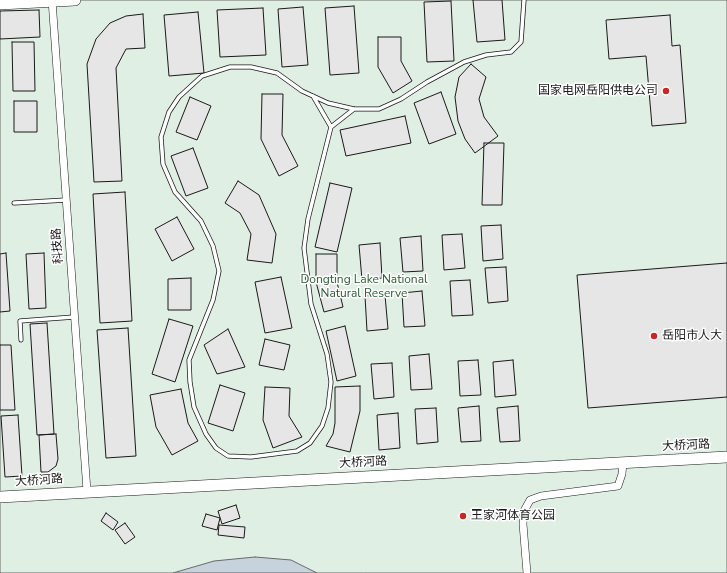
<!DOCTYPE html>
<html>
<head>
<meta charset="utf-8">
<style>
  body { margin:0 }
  canvas { display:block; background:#fff }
</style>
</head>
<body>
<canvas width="727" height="573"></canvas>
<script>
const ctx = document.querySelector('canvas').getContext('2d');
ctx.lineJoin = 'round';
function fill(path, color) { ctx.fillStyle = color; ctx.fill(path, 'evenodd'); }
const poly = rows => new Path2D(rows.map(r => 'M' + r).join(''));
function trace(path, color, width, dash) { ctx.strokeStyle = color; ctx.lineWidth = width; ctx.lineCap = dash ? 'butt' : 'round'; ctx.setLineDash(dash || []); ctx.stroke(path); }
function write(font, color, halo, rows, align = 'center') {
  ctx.font = font + ' "Nunito Sans","Noto Sans SC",sans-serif'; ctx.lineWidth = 3; ctx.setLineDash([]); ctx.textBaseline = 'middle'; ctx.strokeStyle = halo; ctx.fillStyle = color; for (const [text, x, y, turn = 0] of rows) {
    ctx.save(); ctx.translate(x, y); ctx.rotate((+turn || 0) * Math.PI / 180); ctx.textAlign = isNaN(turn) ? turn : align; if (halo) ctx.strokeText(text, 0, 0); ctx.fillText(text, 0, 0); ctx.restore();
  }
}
const green = poly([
  [0,0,727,0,727,573,0,573,0,0]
]);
const water = poly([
  [255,557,291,560,317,573,173,573,214,561,255,557]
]);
const building = poly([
  [473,0,502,0,505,40,477,42,473,0],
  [451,1,454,61,427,62,424,2,451,1],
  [354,6,359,73,330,75,325,8,354,6],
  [303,7,308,65,282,67,278,9,303,7],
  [263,8,266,55,220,57,217,10,263,8],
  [39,10,40,37,0,39,0,11,39,10],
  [198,12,204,73,169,76,164,15,198,12],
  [143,14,145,48,126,49,116,68,122,181,94,182,87,64,96,39,110,23,126,16,143,14],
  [670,15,672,46,680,45,686,123,652,126,646,56,609,59,606,20,670,15],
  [378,37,401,37,401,61,412,81,393,93,378,67,378,37],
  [12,42,34,42,35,91,13,91,12,42],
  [471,64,486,77,479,99,484,117,498,136,475,153,465,139,458,121,455,97,459,77,471,64],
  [441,92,456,134,429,144,414,103,441,92],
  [262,94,283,94,282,135,298,166,279,176,261,139,262,94],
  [190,97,211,106,197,140,176,132,190,97],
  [14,101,37,101,37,132,14,132,14,101],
  [405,116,411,143,346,156,340,130,405,116],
  [484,143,504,143,502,205,482,205,484,143],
  [193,148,208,188,186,196,171,156,193,148],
  [238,181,259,195,276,234,272,263,247,260,251,234,240,213,225,203,238,181],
  [330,183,352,188,337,252,315,247,330,183],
  [125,192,132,321,100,323,93,194,125,192],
  [177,217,194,249,172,261,155,229,177,217],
  [501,225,503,259,483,261,481,226,501,225],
  [462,234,465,268,444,270,442,235,462,234],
  [421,236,423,271,403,272,400,238,421,236],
  [380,243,382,278,362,280,359,245,380,243],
  [6,253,10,311,0,312,0,254,6,253],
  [44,253,46,308,29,309,26,254,44,253],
  [316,254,337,254,337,282,343,307,324,312,316,282,316,254],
  [727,263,727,397,588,408,577,275,727,263],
  [506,267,508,301,488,303,485,268,506,267],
  [281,277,292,328,265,333,255,282,281,277],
  [191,278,191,310,168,310,168,279,191,278],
  [470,280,473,315,452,316,450,281,470,280],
  [422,291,425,326,404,327,402,293,422,291],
  [385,295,388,329,367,331,365,296,385,295],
  [169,319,193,326,175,382,152,374,169,319],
  [47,323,54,434,37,435,30,324,47,323],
  [345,326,356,376,337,381,326,331,345,326],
  [128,328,136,456,106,458,97,330,128,328],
  [228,329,245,367,217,374,204,345,228,329],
  [265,339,290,345,284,370,259,365,265,339],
  [0,345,11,345,15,410,0,410,0,345],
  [429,354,432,389,411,390,409,356,429,354],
  [478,360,481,395,460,396,458,361,478,360],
  [513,360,516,395,495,397,493,362,513,360],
  [392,363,394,397,374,399,371,364,392,363],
  [220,385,245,393,233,431,208,423,220,385],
  [360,386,360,411,350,452,326,446,333,434,335,423,335,387,360,386],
  [265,387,290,388,289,416,302,437,273,448,263,420,265,387],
  [181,389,188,423,198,441,172,455,156,427,150,395,181,389],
  [479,406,481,441,461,442,458,408,479,406],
  [518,406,520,441,500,442,497,408,518,406],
  [436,408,438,442,417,444,415,409,436,408],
  [398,413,400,448,379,450,377,415,398,413],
  [18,415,22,476,5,477,1,416,18,415],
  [56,434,58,459,56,466,48,472,41,472,39,435,56,434],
  [236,505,240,518,222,524,218,511,236,505],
  [106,513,118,522,113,530,101,521,106,513],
  [206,514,220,518,217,530,202,526,206,514],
  [125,523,135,537,125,544,115,530,125,523],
  [219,525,245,527,244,538,218,535,219,525]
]);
const lane = poly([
  [313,96,331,127],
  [354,109,331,127,308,219,304,248,311,304,327,354,331,382,328,408,322,426,310,443,297,451,251,457,228,456,216,448,206,434,194,407,190,382,189,360,213,300,219,271,213,246,201,221,175,192,163,164,161,137,169,112,179,97,202,76,230,67,251,67,277,73,302,91,328,103,354,109,379,109,401,99,427,82,464,62,486,55,511,52,521,42,524,0],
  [14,203,66,200],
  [21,340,20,321,74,317]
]);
const street = poly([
  [52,0,87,491],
  [527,573,523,524,524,511,530,500,541,496,618,486,622,474,623,462]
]);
const secondary = poly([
  [0,4,75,0],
  [0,497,727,457]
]);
const markers = [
  [666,91,4,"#c62828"],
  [654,336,4,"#c62828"],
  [463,516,4,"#c62828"]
];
const poiNames = [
  ["国家电网岳阳供电公司",658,91,"right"],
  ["岳阳市人大",662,336],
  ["王家河体育公园",471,516]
];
const streetNames = [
  ["科技路",58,246,-94],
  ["大桥河路",686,446,-3],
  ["大桥河路",363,463,-3],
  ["大桥河路",39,481,-4]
];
const parkNames = [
  ["Dongting Lake National",364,280],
  ["Natural Reserve",364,294]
];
fill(green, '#e0efe3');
trace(green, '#6a6a6a', 1);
fill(water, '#c6d2dc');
trace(water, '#6a6a6a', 1);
fill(building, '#e6e6e6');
trace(building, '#1a1a1a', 1);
trace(lane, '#1a1a1a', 5);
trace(street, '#1a1a1a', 8);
trace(secondary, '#1a1a1a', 12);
trace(lane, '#fff', 3.5);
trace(street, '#fff', 7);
trace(secondary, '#fff', 11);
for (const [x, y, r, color] of markers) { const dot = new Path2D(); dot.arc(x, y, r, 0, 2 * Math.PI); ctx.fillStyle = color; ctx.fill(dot); trace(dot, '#fff', 1.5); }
write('12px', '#1a1a1a', '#fff', poiNames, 'left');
write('12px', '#1a1a1a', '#fff', streetNames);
write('12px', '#2b5a34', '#fff', parkNames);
</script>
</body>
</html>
